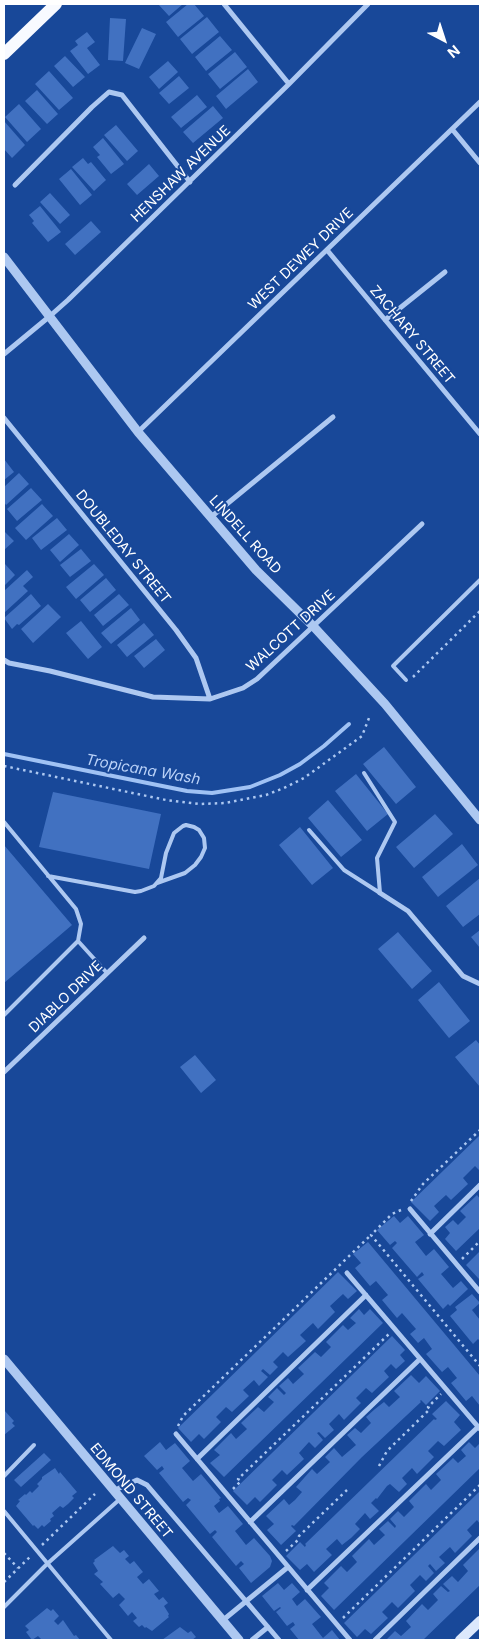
<!DOCTYPE html>
<html>
<head>
<meta charset="utf-8">
<style>
  body { margin:0 }
  #map { position:relative; width:484px; height:1644px; overflow:hidden; background:#184899; font-family:Inter,sans-serif }
  canvas { display:block }
  .frame { position:absolute; inset:0; border:5px solid #fff; pointer-events:none }
  .north { position:absolute; left:419px; top:15px; width:50px; height:50px; -webkit-text-stroke:4px #184899; paint-order:stroke; rotate:140deg; font-size:14px; font-weight:700; line-height:20px; text-align:center; color:#fff }
  .north::after { content:''; display:block; margin:auto; width:18px; height:22px; background:#fff; clip-path:polygon(50% 0,100% 100%,50% 72%,0 100%) }
</style>
</head>
<body>
<div id="map">
<canvas width="484" height="1644"></canvas>
<div class="frame"></div>
<div class="north">N</div>
</div>
<script>
const ctx = document.querySelector('canvas').getContext('2d');
ctx.lineJoin = 'round';
const poly = rows => new Path2D(rows.map(r => 'M' + r).join(''));
function trace(path, color, width, dash) { ctx.strokeStyle = color; ctx.lineWidth = width; ctx.lineCap = dash ? 'butt' : 'round'; ctx.setLineDash(dash || []); ctx.stroke(path); }
function fill(path, color) { ctx.fillStyle = color; ctx.fill(path, 'evenodd'); }
function write(font, color, halo, rows, align = 'center') {
  ctx.font = font + ' Inter,sans-serif'; ctx.lineWidth = 4; ctx.setLineDash([]); ctx.textBaseline = 'middle'; ctx.strokeStyle = halo; ctx.fillStyle = color; for (const [text, x, y, turn = 0] of rows) {
    ctx.save(); ctx.translate(x, y); ctx.rotate((+turn || 0) * Math.PI / 180); ctx.textAlign = isNaN(turn) ? turn : align; if (halo) ctx.strokeText(text, 0, 0); ctx.fillText(text, 0, 0); ctx.restore();
  }
}
const stream = poly([
  [4,754,187,791,212,793,250,787,280,775,300,764,324,746,349,724]
]);
const building = poly([
  [158,4,183,4,169,16],
  [188,4,194,4,204,16,178,37,166,22],
  [207,17,219,32,192,54,180,39],
  [110,18,126,19,123,61,108,60],
  [142,28,156,34,139,69,125,63],
  [87,32,95,42,87,48,100,65,88,74,70,51,78,45,75,41],
  [220,36,232,50,206,71,195,57],
  [235,52,247,67,220,89,208,74],
  [65,56,85,77,73,87,54,66],
  [168,61,178,72,159,89,149,77],
  [248,69,258,82,226,109,216,96],
  [49,71,73,98,59,110,35,84],
  [179,76,189,88,169,104,159,93],
  [37,90,58,114,47,124,25,101],
  [197,95,207,107,181,128,171,117],
  [19,104,41,129,27,142,5,117],
  [213,106,223,118,193,143,183,132],
  [4,121,25,145,12,158,4,149],
  [116,125,138,151,127,161,104,135],
  [103,138,124,164,111,174,97,157,100,155,93,147],
  [83,158,88,164,91,162,106,180,94,191,72,167],
  [149,164,159,176,137,195,127,184],
  [71,169,92,195,80,205,59,179],
  [50,193,70,215,60,224,40,202],
  [40,206,61,232,48,242,32,223,34,221,29,215],
  [91,221,101,232,75,255,65,244],
  [4,459,14,472,4,480],
  [19,473,29,484,6,505,4,502,4,487],
  [31,488,42,500,17,521,7,509],
  [42,504,53,516,26,540,15,528],
  [57,518,67,530,41,550,32,538],
  [4,531,14,541,4,550],
  [69,534,79,545,60,562,50,550],
  [81,549,91,561,70,577,60,565],
  [5,564,15,575,4,586,4,566],
  [94,564,104,575,76,599,66,587],
  [27,570,33,577,23,586,28,591,4,613,4,591],
  [106,578,116,590,90,612,80,600],
  [31,594,41,606,19,625,17,624,12,629,4,618],
  [119,594,129,605,103,626,94,615],
  [48,604,61,617,33,643,21,629],
  [131,608,140,620,111,644,101,633],
  [81,621,102,647,88,659,66,633],
  [144,623,154,635,127,657,117,645],
  [156,639,165,650,144,668,134,656],
  [384,747,416,787,396,804,363,764],
  [356,774,388,814,367,831,335,791],
  [53,792,161,814,149,869,39,847],
  [328,800,362,840,341,857,308,818],
  [435,814,453,834,414,868,396,847],
  [300,827,333,868,312,885,279,845],
  [462,844,478,865,438,897,422,877],
  [4,845,72,925,4,983],
  [480,878,480,914,463,927,446,906],
  [480,930,480,948,471,937],
  [398,932,432,971,412,989,378,949],
  [439,982,470,1021,449,1038,418,1000],
  [476,1040,480,1045,480,1087,455,1057],
  [195,1055,216,1080,201,1093,180,1067],
  [480,1135,480,1171,475,1166,463,1178,468,1184,451,1200,446,1195,434,1206,439,1212,430,1221,411,1202],
  [477,1195,480,1199,480,1228,456,1251,445,1239,450,1233,445,1227,453,1220,458,1225,466,1217,460,1211],
  [394,1216,400,1223,408,1216,424,1235,415,1242,426,1256,434,1249,449,1267,441,1274,453,1288,461,1281,468,1289,450,1306,448,1304,443,1309,418,1279,424,1275,422,1272,417,1277,392,1248,397,1243,395,1241,390,1245,377,1230],
  [368,1242,480,1376,480,1406,472,1396,466,1401,451,1383,457,1378,448,1367,442,1372,426,1354,432,1349,424,1338,418,1343,410,1334,416,1329,402,1313,397,1318,382,1300,388,1295,376,1281,370,1286,355,1268,361,1263,353,1254],
  [480,1251,480,1278,479,1279,466,1265],
  [338,1272,357,1291,348,1299,343,1294,330,1306,335,1312,318,1329,313,1323,300,1335,306,1341,288,1357,283,1352,273,1362,278,1367,270,1375,263,1369,261,1371,268,1377,259,1386,254,1380,243,1390,249,1396,232,1412,226,1407,216,1417,221,1422,204,1439,199,1434,191,1442,178,1428],
  [472,1294,480,1303,472,1310,480,1320,480,1341,478,1339,473,1344,450,1316,457,1310,455,1307],
  [359,1309,364,1315,370,1309,383,1323,224,1477,210,1463,220,1455,214,1450,231,1433,236,1439,247,1429,241,1423,258,1407,264,1412,274,1402,268,1397,277,1388,284,1395,286,1393,279,1386,288,1378,293,1384,304,1374,298,1368,315,1352,321,1357,331,1347,326,1342,343,1325,348,1330,356,1323,350,1318],
  [392,1336,405,1350,400,1355,405,1361,396,1369,391,1364,384,1371,389,1377,372,1393,366,1388,356,1398,361,1403,344,1420,339,1414,329,1424,334,1430,325,1438,319,1432,317,1433,323,1440,315,1448,309,1442,299,1453,304,1459,287,1475,282,1470,272,1480,277,1485,260,1502,255,1497,247,1505,233,1491],
  [411,1375,419,1383,426,1376,440,1391,426,1405,421,1400,420,1401,421,1402,362,1457,294,1526,292,1525,291,1526,296,1531,281,1545,267,1530,274,1524,266,1516,284,1499,289,1505,295,1500,302,1492,296,1487,312,1469,317,1474,330,1462,325,1457,334,1448,342,1457,356,1445,347,1435,355,1428,361,1433,371,1423,366,1417,375,1409,384,1402,389,1407,400,1397,394,1391],
  [446,1401,460,1415,454,1422,461,1430,444,1446,438,1441,428,1451,434,1457,417,1474,412,1468,402,1478,407,1484,399,1492,390,1484,387,1486,377,1499,376,1498,371,1503,379,1511,370,1519,365,1513,355,1524,360,1529,351,1538,342,1545,337,1539,326,1549,332,1555,314,1572,307,1564,300,1570,286,1556,300,1542,305,1547,306,1545,305,1544,434,1419,435,1420,437,1419,432,1414],
  [4,1410,14,1421,12,1423,15,1426,4,1435],
  [160,1442,166,1450,175,1443,190,1461,182,1468,193,1481,201,1474,221,1498,219,1499,220,1501,214,1506,219,1513,228,1506,243,1524,235,1531,246,1545,254,1538,270,1556,272,1561,270,1567,251,1583,239,1568,244,1564,241,1561,236,1566,212,1537,217,1532,215,1530,210,1534,186,1505,191,1500,188,1498,183,1502,159,1473,164,1469,162,1466,157,1470,144,1456],
  [469,1442,475,1448,480,1443,480,1468,334,1610,321,1596,329,1588,324,1583,341,1566,347,1572,357,1562,352,1556,369,1539,374,1545,385,1535,379,1529,388,1521,395,1528,396,1526,390,1519,398,1511,404,1517,414,1507,409,1501,426,1484,431,1490,441,1480,436,1474,453,1458,458,1463,466,1456,461,1450],
  [44,1453,51,1460,21,1487,14,1480],
  [55,1468,59,1474,60,1472,77,1492,72,1496,74,1498,68,1504,63,1508,60,1506,52,1513,54,1516,50,1519,51,1521,44,1527,42,1525,38,1529,34,1525,33,1526,16,1506,20,1501,18,1500,25,1494,26,1495,30,1491,32,1493,39,1486,37,1484,42,1479,42,1477],
  [480,1491,480,1524,477,1520,467,1530,472,1536,455,1553,450,1547,439,1557,445,1563,436,1571,430,1564,428,1566,434,1573,426,1581,420,1575,410,1585,415,1591,398,1608,392,1602,382,1612,388,1618,371,1634,365,1629,357,1637,344,1623],
  [113,1546,120,1553,124,1550,129,1556,125,1559,130,1564,134,1561,143,1572,137,1577,143,1584,149,1579,159,1591,154,1594,159,1600,163,1597,168,1603,164,1606,169,1614,168,1616,169,1617,152,1631,146,1627,145,1628,142,1625,139,1627,133,1621,137,1618,132,1612,128,1616,119,1605,125,1599,119,1593,113,1598,100,1584,103,1582,94,1574,98,1571,93,1563,95,1561,94,1560],
  [480,1548,480,1585,423,1640,386,1640,395,1631,401,1636,411,1627,406,1621,422,1604,428,1610,438,1600,433,1594,441,1586,448,1592,450,1591,443,1584,452,1576,458,1582,468,1571,463,1565],
  [278,1583,284,1590,292,1583,300,1592,292,1599,297,1606,305,1599,321,1617,312,1624,323,1638,332,1630,340,1640,299,1640,290,1629,295,1625,293,1622,287,1626,276,1612,281,1608,280,1607,274,1611,262,1596],
  [47,1608,51,1611,53,1609,59,1616,54,1621,58,1625,63,1620,74,1636,76,1635,80,1640,42,1640,38,1636,32,1640,26,1632,29,1630,25,1626],
  [180,1627,188,1633,191,1631,196,1637,192,1640,162,1640]
]);
const path = poly([
  [413,677,480,611],
  [4,766,166,800,199,804,225,803,266,795,284,788,304,778,362,736,369,718],
  [411,1201,423,1184,480,1130],
  [401,1210,392,1214,371,1235,480,1366],
  [462,1259,480,1241],
  [178,1426,183,1416,371,1235],
  [379,1466,387,1451,430,1409,428,1407,441,1394],
  [233,1489,241,1481,238,1479,390,1333],
  [42,1545,95,1494],
  [286,1551,298,1540,299,1536,347,1490],
  [4,1553,18,1568],
  [4,1582,31,1556],
  [343,1618,480,1485]
]);
const service = poly([
  [406,680,393,666,480,580],
  [364,773,395,822,377,858,380,893],
  [4,822,76,909,81,924,78,941,4,1015],
  [309,830,344,870,380,893],
  [48,876,135,892,141,891,154,886,161,878,166,853,174,833,183,826,186,825,194,827,199,830,204,838,205,848,201,857,195,865,185,873,157,883],
  [78,941,107,973],
  [4,1476,34,1445],
  [4,1511,111,1640],
  [4,1607,47,1564,120,1499]
]);
const minor = poly([
  [224,4,289,84],
  [452,129,480,163],
  [15,185,92,107,109,92,122,95,190,182],
  [327,250,480,434],
  [385,320,445,272],
  [4,354,50,316,68,300,289,84,368,4],
  [4,418,176,630,196,658,210,699],
  [138,432,480,102],
  [211,517,333,417],
  [4,660,9,663,50,671,153,697,210,699,243,688,257,679,422,524],
  [380,893,408,911,463,976,480,984],
  [4,1072,144,938],
  [410,1209,480,1292],
  [430,1234,480,1185],
  [347,1273,480,1429],
  [176,1434,350,1640],
  [197,1459,366,1295],
  [113,1491,137,1480,147,1485,279,1640],
  [250,1522,420,1359],
  [307,1590,478,1427],
  [222,1621,288,1567],
  [252,1640,268,1627],
  [375,1640,480,1538]
]);
const tertiary = poly([
  [4,257,138,432,256,570,314,627,385,704,480,820],
  [4,1359,239,1640]
]);
const secondary = poly([
  [460,1640,480,1621]
]);
const primary = poly([
  [4,54,56,4]
]);
const streetNames = [
  ["HENSHAW AVENUE",181,174,-44],
  ["WEST DEWEY DRIVE",301,259,-44],
  ["ZACHARY STREET",412,335,50],
  ["LINDELL ROAD",245,535,48],
  ["DOUBLEDAY STREET",123,547,51],
  ["WALCOTT DRIVE",291,631,-42],
  ["DIABLO DRIVE",66,997,-44],
  ["EDMOND STREET",131,1491,50]
];
const waterNames = [
  ["Tropicana Wash",143,770,10]
];
trace(stream, '#a0c2f4', 4);
fill(building, '#4171c1');
trace(path, '#adc8f1', 2.5, [2.5, 4]);
trace(service, '#adc8f1', 4);
trace(minor, '#adc8f1', 5);
trace(tertiary, '#adc8f1', 9);
trace(secondary, '#dce8fc', 10);
trace(primary, '#f8faff', 12);
write('14px', '#fff', '#184899', streetNames);
write('italic 15px', '#bad2f8', '#184899', waterNames);
</script>
</body>
</html>
